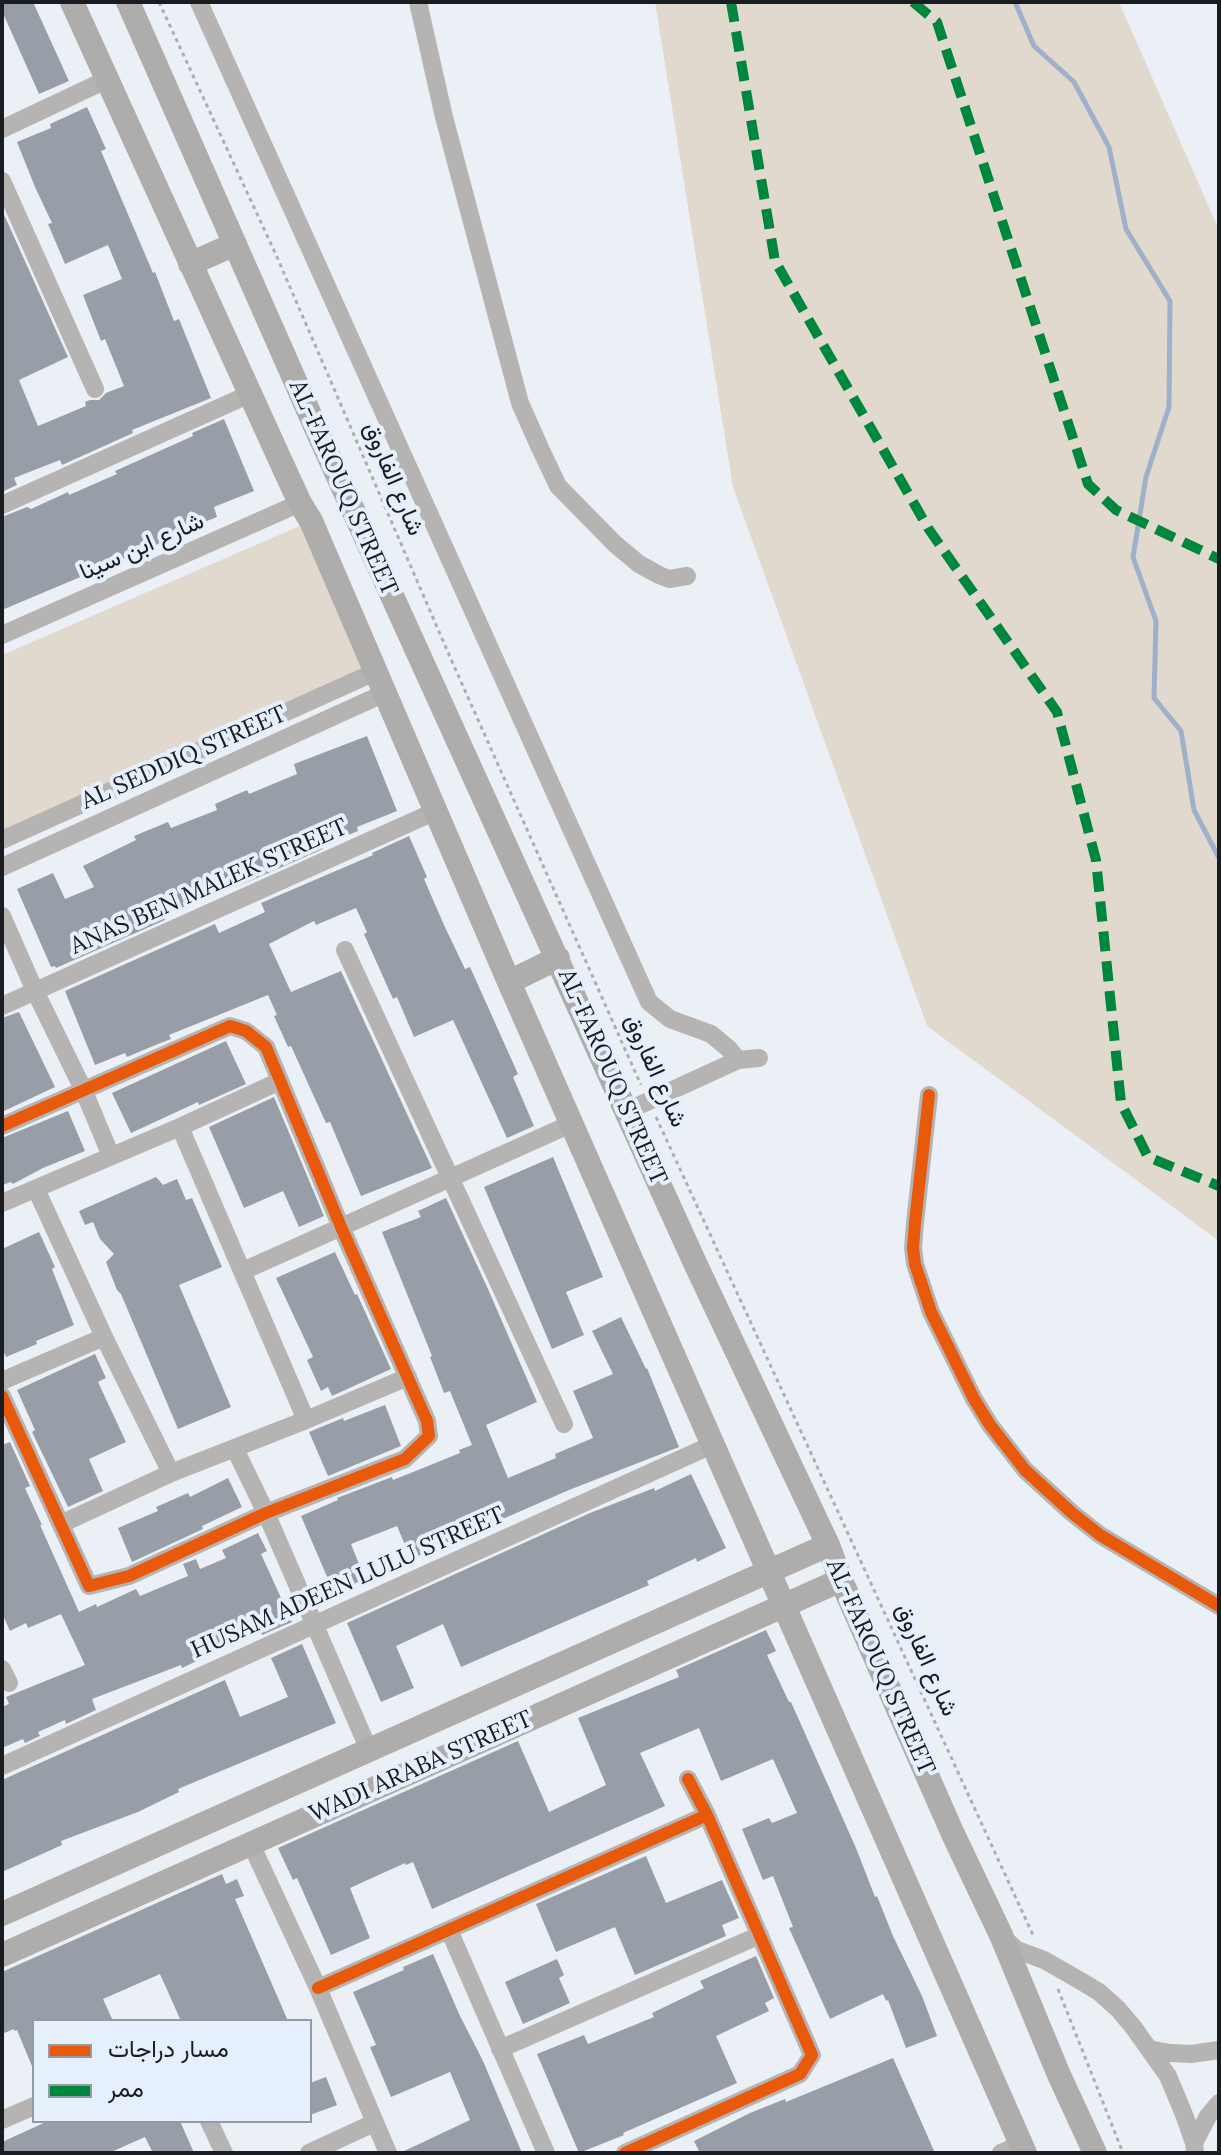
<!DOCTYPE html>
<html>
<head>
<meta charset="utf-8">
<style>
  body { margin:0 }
  #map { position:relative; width:1221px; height:2155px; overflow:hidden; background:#ebf0f7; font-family:Lora,Vazirmatn,serif }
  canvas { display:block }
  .frame { position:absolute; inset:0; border:4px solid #191d22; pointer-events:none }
  .legend { position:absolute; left:32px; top:2019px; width:280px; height:104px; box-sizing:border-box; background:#e6effc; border:2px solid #949ba5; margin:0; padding:10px 14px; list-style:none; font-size:24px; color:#191d22 }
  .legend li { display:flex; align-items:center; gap:16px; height:40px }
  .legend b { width:40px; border:2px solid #949ba5 }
</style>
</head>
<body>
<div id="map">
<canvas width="1221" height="2155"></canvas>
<div class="frame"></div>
<ul class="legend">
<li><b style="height:10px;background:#e8590c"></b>مسار دراجات</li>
<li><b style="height:10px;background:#00873e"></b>ممر</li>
</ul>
</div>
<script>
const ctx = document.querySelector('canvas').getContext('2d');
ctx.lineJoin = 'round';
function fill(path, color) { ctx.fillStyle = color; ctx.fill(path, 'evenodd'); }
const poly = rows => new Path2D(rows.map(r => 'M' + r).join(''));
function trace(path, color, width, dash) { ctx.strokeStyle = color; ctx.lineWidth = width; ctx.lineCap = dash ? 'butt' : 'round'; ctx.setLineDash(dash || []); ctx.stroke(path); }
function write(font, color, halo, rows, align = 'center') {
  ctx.font = font + ' Lora,Vazirmatn,serif'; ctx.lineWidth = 8; ctx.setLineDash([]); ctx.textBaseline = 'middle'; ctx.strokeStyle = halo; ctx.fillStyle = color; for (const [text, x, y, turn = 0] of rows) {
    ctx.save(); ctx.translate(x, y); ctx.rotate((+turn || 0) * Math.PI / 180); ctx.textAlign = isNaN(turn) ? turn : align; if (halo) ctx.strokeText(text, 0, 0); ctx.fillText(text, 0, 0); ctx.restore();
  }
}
const green = poly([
  [655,2,1119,2,1219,230,1219,1241,927,1026,733,487],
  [311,521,375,672,2,840,2,655]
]);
const stream = poly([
  [1015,2,1034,46,1074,82,1109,147,1126,229,1170,301,1169,407,1146,477,1133,557,1156,621,1154,698,1181,731,1194,810,1219,858]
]);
const building = poly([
  [2,2,33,2,69,81,39,94,2,11],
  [87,107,106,149,101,151,153,273,155,272,174,321,179,319,211,398,132,430,133,433,62,465,60,460,14,478,17,485,2,492,2,210,68,357,19,380,38,426,86,406,85,402,90,400,99,400,106,393,124,386,105,339,101,341,83,295,122,279,108,245,65,264,48,224,52,223,35,187,17,142,51,128,50,124],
  [224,419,254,491,214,507,217,517,179,532,180,535,2,610,2,517,27,507,31,509,68,492,69,495,117,474,115,471,193,436,192,433],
  [367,736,397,811,357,827,358,831,322,846,323,849,250,881,163,915,165,920,56,968,55,966,51,967,17,889,53,873,65,899,94,887,83,866,136,840,134,836,168,822,171,828,217,810,215,804,247,790,249,794,297,774,294,764],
  [409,836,427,877,424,879,444,925,465,969,470,967,518,1074,513,1077,534,1126,507,1138,453,1020,414,1037,397,997,393,999,364,934,367,932,356,908,316,925,314,921,269,944,291,992,341,971,432,1168,361,1196,330,1122,326,1123,291,1046,288,1047,274,1016,277,1015,268,995,169,1035,171,1039,158,1044,127,1057,125,1053,95,1065,65,991,215,924,219,933,265,912,261,903,373,855,372,853],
  [19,1012,55,1087,2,1112,2,1018],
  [226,1041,246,1084,199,1105,198,1102,131,1133,112,1093],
  [274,1097,324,1216,299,1227,283,1191,244,1208,209,1127],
  [68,1111,85,1151,43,1168,13,1184,11,1182,2,1185,2,1138],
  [553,1157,603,1277,566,1292,584,1335,552,1349,484,1187],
  [156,1177,163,1185,177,1179,186,1200,192,1198,222,1267,179,1285,231,1407,178,1429,121,1294,117,1290,106,1262,114,1254,100,1239,93,1222,85,1225,79,1211],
  [446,1198,488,1289,537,1402,486,1425,508,1478,556,1458,555,1454,593,1438,573,1391,613,1374,592,1331,621,1317,646,1369,647,1368,679,1447,569,1490,411,1559,397,1526,351,1544,365,1579,334,1593,301,1516,338,1500,337,1498,392,1477,393,1480,433,1464,460,1453,459,1450,472,1445,450,1391,444,1393,430,1357,432,1356,382,1232,421,1217,418,1211],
  [39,1232,55,1267,52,1269,74,1325,36,1341,37,1344,6,1357,2,1348,2,1249],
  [335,1252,355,1295,357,1294,391,1369,332,1396,328,1387,321,1391,307,1360,313,1357,276,1278],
  [95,1354,106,1378,98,1382,126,1442,89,1459,103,1491,68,1507,32,1432,35,1430,17,1390],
  [385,1405,401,1446,328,1476,309,1432,343,1418,344,1421],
  [10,1442,30,1486,25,1488,42,1525,40,1525,79,1612,96,1604,97,1607,136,1589,140,1596,188,1576,183,1564,196,1559,200,1569,226,1558,222,1550,258,1533,267,1551,261,1554,292,1622,262,1635,260,1631,182,1668,181,1665,92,1699,96,1710,66,1724,65,1720,38,1732,40,1736,25,1743,23,1739,2,1748,2,1707,9,1704,6,1697,85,1665,61,1614,28,1628,26,1623,10,1631,2,1613,2,1445],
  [691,1474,726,1548,697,1562,696,1558,647,1581,649,1585,461,1667,443,1624,396,1646,414,1688,381,1702,347,1623,590,1513,654,1488,655,1491],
  [228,1478,242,1507,202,1526,203,1529,132,1562,118,1528,158,1511,156,1507,188,1493,190,1497],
  [766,1630,776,1651,767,1655,789,1702,791,1702,856,1848,875,1897,877,1896,893,1936,922,1996,937,2036,906,2048,888,2000,886,2001,883,1994,830,2019,789,1928,793,1927,773,1876,763,1880,742,1829,769,1818,772,1823,797,1813,773,1759,721,1781,699,1728,640,1753,665,1806,432,1909,413,1862,406,1865,405,1863,350,1888,370,1938,331,1955,297,1878,293,1880,278,1848,518,1741,549,1812,606,1785,578,1718,679,1677,676,1670],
  [302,1644,336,1723,178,1789,179,1792,138,1812,61,1841,62,1845,2,1872,2,1780,225,1680,240,1717,288,1697,271,1658],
  [646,1856,666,1903,722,1880,739,1918,722,1925,726,1936,635,1975,615,1927,556,1952,536,1904],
  [222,1874,226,1884,237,1879,244,1896,235,1899,288,2021,181,2021,160,1974,103,1999,113,2021,34,2021,34,2071,17,2030,14,2031,14,2029,2,2034,2,1972],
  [433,1954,460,2016,483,2061,522,2153,400,2153,470,2120,450,2072,391,2097,370,2047,376,2045,353,1992,404,1970,403,1967],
  [756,1956,774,1998,765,2003,769,2011,716,2036,737,2083,623,2133,624,2135,579,2153,537,2054,584,2035,588,2044,654,2017,652,2013,704,1988,700,1981],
  [557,1959,564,1975,559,1978,570,2003,523,2024,505,1982],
  [893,2058,935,2153,700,2153,694,2141,750,2113,785,2099,786,2102],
  [326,2077,337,2105,310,2115,310,2083],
  [48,2121,180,2121,194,2153,153,2153,145,2137,109,2153,2,2153,2,2142]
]);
const path = poly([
  [159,2,277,257,450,657,641,1085],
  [656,1117,1033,1935],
  [1058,1989,1123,2153]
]);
const minor = poly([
  [199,2,649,1002,670,1019,711,1034,729,1049,738,1060],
  [418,2,444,117,520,403,540,448,558,486,615,544,639,564,659,575,669,579,687,576],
  [2,129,108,79],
  [2,181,95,389],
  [2,505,250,394],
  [2,635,300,503],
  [2,840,375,672],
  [2,867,385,693],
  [2,916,35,991,83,1089,111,1156],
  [345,950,564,1424],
  [2,1006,436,811],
  [929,1095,915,1223,913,1248,915,1264,931,1312,974,1399,990,1425,1025,1470,1072,1513,1100,1535,1219,1606],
  [627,1111,738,1060,759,1058],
  [2,1126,230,1026,246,1031,266,1047,341,1227,427,1421,429,1436,405,1459,266,1513,129,1576,89,1586,2,1396],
  [180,1127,306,1420],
  [36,1189,104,1337,171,1473],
  [2,1203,180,1127,280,1081],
  [243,1271,573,1123],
  [2,1381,104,1337],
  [235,1449,266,1513,369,1750],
  [61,1524,171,1473,306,1420,408,1377],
  [2,1669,9,1683],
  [2,1766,714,1444],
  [251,1844,318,1988,388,2153],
  [449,1930,546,2153],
  [1004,1938,1017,1950,1044,1960,1079,1980,1099,1992,1118,2009,1134,2028,1168,2076,1185,2117,1194,2143,1195,2153],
  [318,1988,707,1815],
  [500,2049,760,1935],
  [1149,2049,1170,2053,1191,2054,1219,2050],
  [2,2120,34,2106],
  [209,2121,224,2153],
  [1194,2143,1208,2116,1219,2103],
  [309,2153,374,2123],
  [625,2153,800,2074,812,2055,707,1815,688,1779],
  [1001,2153,1021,2144]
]);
const major = poly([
  [72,2,282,464,300,503,311,521,509,982,1025,2153],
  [128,2,319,435,695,1263,828,1545,841,1580,953,1834,1001,1935,1059,2075,1095,2153],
  [190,264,235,244],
  [509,982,558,958],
  [2,1914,828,1545],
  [2,1955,841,1580]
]);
const quiet = poly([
  [731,2,775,261,928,528,1057,712,1096,860,1121,1103,1148,1157,1219,1186],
  [913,2,937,22,1088,484,1116,510,1219,559]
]);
const cycleway = poly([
  [929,1095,915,1223,913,1248,915,1264,931,1312,974,1399,990,1425,1025,1470,1072,1513,1100,1535,1219,1606],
  [2,1126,230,1026,246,1031,266,1047,341,1227,427,1421,429,1436,405,1459,266,1513,129,1576,89,1586,2,1396],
  [318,1988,707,1815],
  [625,2153,800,2074,812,2055,707,1815,688,1779]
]);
const streetNames = [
  ["شارع الفاروق",393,479,67],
  ["AL-FAROUQ STREET",343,488,66],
  ["شارع ابن سينا",142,547,-24],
  ["AL SEDDIQ STREET",184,758,-24],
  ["ANAS BEN MALEK STREET",209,887,-24],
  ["شارع الفاروق",655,1071,66],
  ["AL-FAROUQ STREET",612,1077,66],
  ["HUSAM ADEEN LULU STREET",348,1583,-24],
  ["شارع الفاروق",926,1660,66],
  ["AL-FAROUQ STREET",880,1667,66],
  ["WADI ARABA STREET",421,1767,-24]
];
fill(green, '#e2d9ce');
trace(stream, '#9fb0ca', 5);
fill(building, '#989ea7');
trace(path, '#aeaeae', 3, [4, 4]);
trace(minor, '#b6b4b3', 18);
trace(major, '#afadab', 24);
trace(quiet, '#00873e', 10, [20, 10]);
trace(cycleway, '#e8590c', 12);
write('24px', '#191d22', '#e6effc', streetNames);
</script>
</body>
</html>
